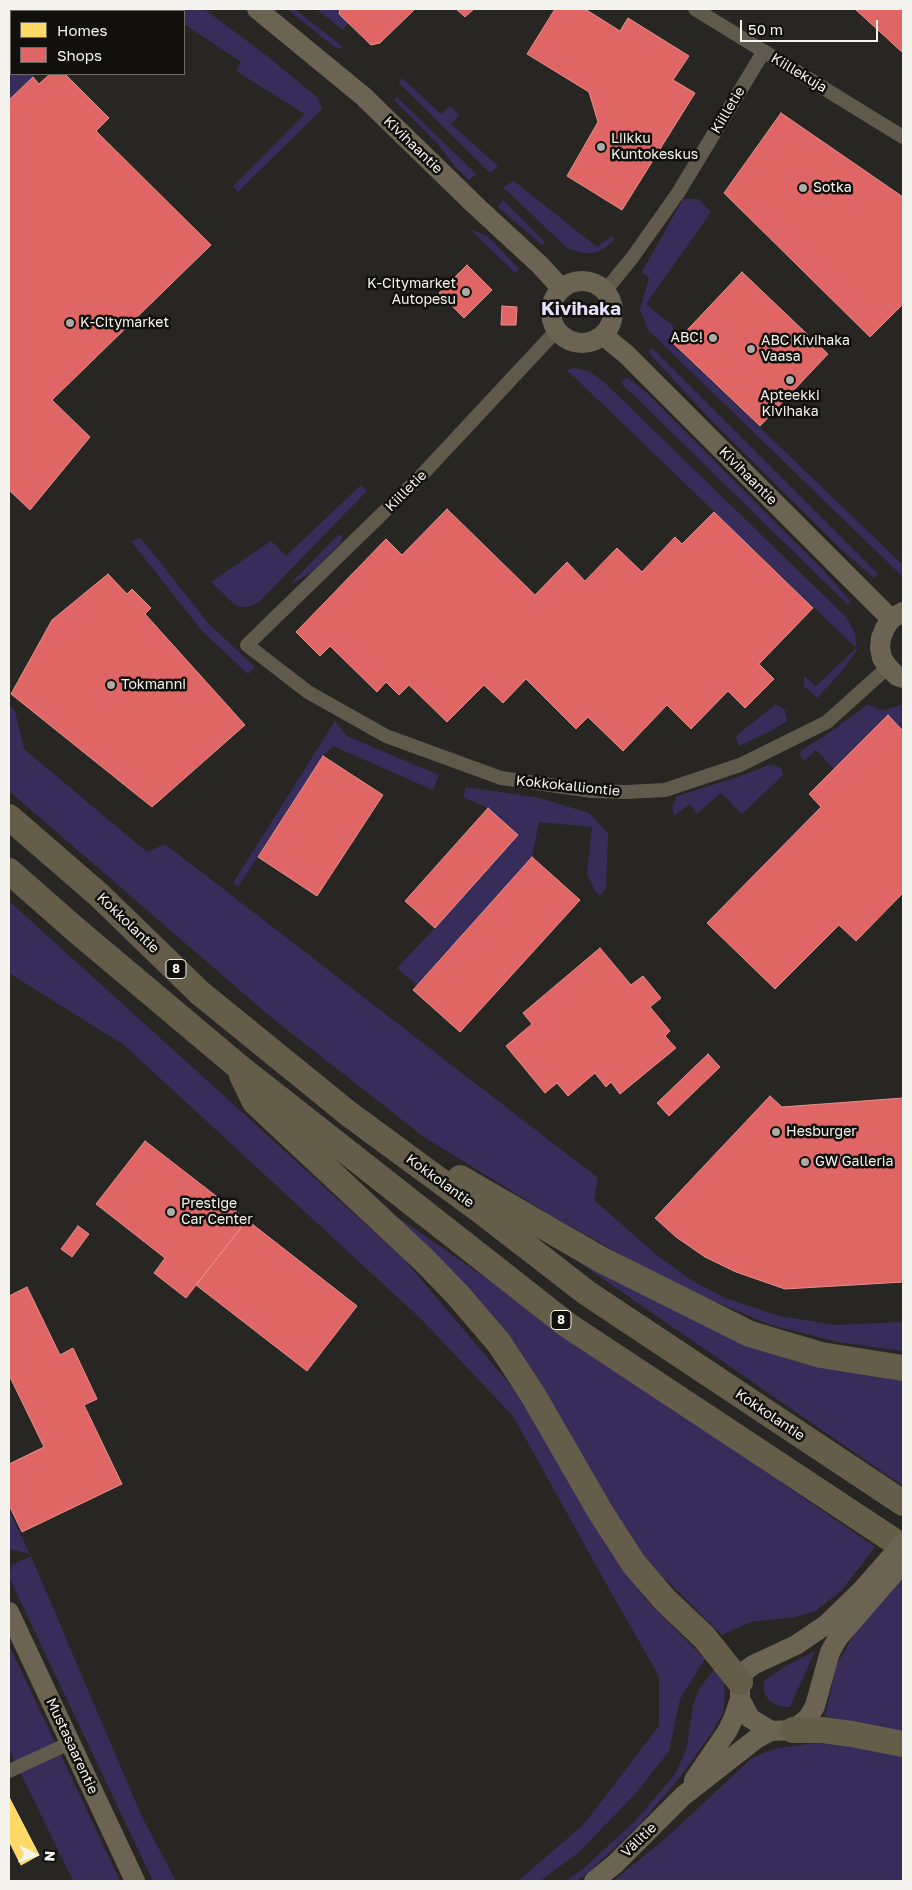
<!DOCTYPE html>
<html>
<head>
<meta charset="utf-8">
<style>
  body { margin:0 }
  #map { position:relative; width:912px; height:1890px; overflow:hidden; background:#282622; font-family:"Golos Text",sans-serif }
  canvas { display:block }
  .frame { position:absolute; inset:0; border:10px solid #f5f3ed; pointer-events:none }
  .legend { position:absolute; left:10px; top:10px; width:175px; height:65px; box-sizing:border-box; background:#12100c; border:1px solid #6d6b66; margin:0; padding:6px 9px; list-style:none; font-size:15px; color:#f5f3ed }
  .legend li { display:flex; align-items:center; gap:10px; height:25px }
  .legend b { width:25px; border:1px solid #6d6b66 }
  .north { position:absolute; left:10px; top:1830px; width:50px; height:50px; -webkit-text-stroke:4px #12100c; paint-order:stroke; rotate:94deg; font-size:14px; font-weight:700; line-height:20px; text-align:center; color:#f5f3ed }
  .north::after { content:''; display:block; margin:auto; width:18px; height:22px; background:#f5f3ed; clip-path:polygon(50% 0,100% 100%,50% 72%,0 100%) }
  .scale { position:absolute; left:740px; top:20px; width:138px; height:22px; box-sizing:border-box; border:2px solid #f5f3ed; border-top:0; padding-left:6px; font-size:15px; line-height:18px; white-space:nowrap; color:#f5f3ed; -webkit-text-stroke:4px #12100c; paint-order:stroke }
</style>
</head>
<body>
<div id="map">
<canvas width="912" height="1890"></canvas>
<div class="frame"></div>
<ul class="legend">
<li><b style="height:14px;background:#ffd966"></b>Homes</li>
<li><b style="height:14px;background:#e06666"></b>Shops</li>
</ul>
<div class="north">N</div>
<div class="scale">50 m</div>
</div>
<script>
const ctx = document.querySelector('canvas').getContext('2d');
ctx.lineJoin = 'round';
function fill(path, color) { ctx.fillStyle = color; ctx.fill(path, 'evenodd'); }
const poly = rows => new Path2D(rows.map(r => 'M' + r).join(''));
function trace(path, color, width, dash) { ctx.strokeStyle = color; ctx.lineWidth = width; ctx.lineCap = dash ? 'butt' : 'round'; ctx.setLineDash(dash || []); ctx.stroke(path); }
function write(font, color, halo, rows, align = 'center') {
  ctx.font = font + ' "Golos Text",sans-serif'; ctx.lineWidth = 5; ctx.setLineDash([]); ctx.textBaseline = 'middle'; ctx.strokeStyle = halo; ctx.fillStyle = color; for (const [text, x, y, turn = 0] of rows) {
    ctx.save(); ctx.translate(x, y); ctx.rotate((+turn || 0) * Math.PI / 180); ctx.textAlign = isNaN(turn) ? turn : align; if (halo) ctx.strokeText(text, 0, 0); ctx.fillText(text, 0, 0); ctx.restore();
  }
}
const green = poly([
  [160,9,204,9,266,55,318,98,322,109,238,192,233,186,305,114,236,71,241,62,184,24,184,11,164,11],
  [287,9,295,9,343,47,337,49],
  [316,9,340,9,339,14,348,23,343,30],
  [11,65,11,74,36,74,9,100,9,67],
  [402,78,441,114,450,106,459,115,451,124,498,166,490,173,399,83],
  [397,97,476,174,469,180,455,167,438,144,394,100],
  [514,181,597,247,612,236,615,239,605,248,594,253,582,253,567,248,503,187],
  [683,199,698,199,711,212,646,304,673,326,674,345,903,565,903,577,649,331,640,310,649,278,642,272],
  [503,200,545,242,542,245,498,207],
  [470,229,487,236,519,269,515,273],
  [652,348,878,574,874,578,842,550,712,421,648,352],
  [574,368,589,371,605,383,846,617,855,633,857,650,844,669,817,698,804,686,804,676,816,686,856,648,567,370],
  [627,377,647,393,823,570,851,602,848,605,621,383],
  [361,485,367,491,259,602,251,606,241,607,235,605,211,582,271,541,286,556],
  [339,534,342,537,341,542,313,571,292,584,293,581],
  [141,538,208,623,255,667,248,674,202,631,131,541],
  [776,704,785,710,787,721,773,730,739,746,736,736],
  [868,704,877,709,884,710,903,704,903,731,888,715,835,770,816,750,804,761,800,755,801,751,836,728],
  [9,705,15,711,24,749,147,852,165,844,598,1178,594,1200,658,1256,691,1280,725,1298,780,1316,835,1325,903,1322,903,1351,838,1342,771,1325,675,1285,552,1216,424,1137,272,1018,9,791],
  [335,721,347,736,439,775,433,790,333,746,323,756,238,887,233,883],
  [771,764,781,768,783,775,742,814,721,793,697,814,690,804,674,816,672,807,677,796,738,777],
  [466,787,540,798,589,813,608,833,606,888,600,896,595,891,587,874,592,827,539,822,532,857,417,985,397,968,435,928,488,808,463,797],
  [9,901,403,1258,534,1413,610,1552,648,1602,705,1659,680,1699,669,1751,637,1792,578,1853,540,1881,518,1881,584,1824,659,1726,659,1676,612,1594,513,1416,421,1319,124,1045,9,973],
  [389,1211,875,1547,841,1591,814,1612,795,1617,751,1622,722,1635,643,1557],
  [548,1237,625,1279,903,1379,903,1486,580,1263],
  [9,1510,30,1554,9,1549],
  [31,1556,142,1817,176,1881,153,1881,9,1577,12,1565],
  [903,1577,903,1731,825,1716,837,1664,863,1619],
  [9,1645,120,1881,73,1881,9,1749],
  [815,1651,790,1707,783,1707,775,1704,768,1699,764,1692,764,1681,782,1668],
  [715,1668,724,1681,725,1696,723,1713,711,1734,680,1777,640,1824,589,1872,576,1881,566,1881,583,1869,637,1819,676,1773,687,1747,693,1705,699,1689],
  [815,1743,862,1747,903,1755,903,1881,613,1881,666,1838,752,1758,777,1748]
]);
const homes = poly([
  [9,1797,39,1855,21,1865,9,1841,9,1797]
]);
const shops = poly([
  [340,9,415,9,380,43,371,45,339,14,340,9],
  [456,9,474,9,465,17,456,9],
  [555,9,585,9,620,31,628,18,689,56,673,80,695,93,622,210,567,176,598,122,589,92,527,54,555,9],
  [855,9,903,9,903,53,855,9],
  [50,74,65,74,109,118,96,131,211,245,52,400,90,437,30,510,9,490,9,100,33,77,39,84,50,74],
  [781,113,903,197,903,304,870,337,724,193,781,113],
  [467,265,492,290,464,318,439,293,467,265],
  [742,272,828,354,760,426,674,344,742,272],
  [502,306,517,307,516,325,501,325,502,306],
  [447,509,535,595,567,562,585,581,617,548,642,572,675,537,682,544,714,512,813,608,759,664,774,679,745,708,728,691,691,729,667,705,623,751,588,717,576,729,526,679,503,703,484,685,447,722,409,685,399,695,386,682,377,692,330,646,320,656,296,632,386,539,402,555,447,509],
  [108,574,127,594,132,589,151,608,145,614,245,725,152,807,11,694,52,620,108,574],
  [888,715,903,731,903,893,856,941,839,925,775,989,707,923,821,807,809,794,888,715],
  [323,756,383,795,317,896,258,857,323,756],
  [488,808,518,835,435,928,405,901,488,808],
  [532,857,580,900,460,1032,413,990,532,857],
  [600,948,631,985,643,976,661,998,650,1007,670,1031,665,1036,676,1048,620,1094,611,1082,606,1087,595,1073,568,1096,557,1083,545,1093,506,1046,532,1024,523,1013,600,948],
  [708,1054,720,1067,669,1116,657,1103,708,1054],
  [770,1096,782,1107,903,1098,903,1282,785,1289,736,1272,705,1257,676,1237,655,1218,770,1096],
  [145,1141,247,1220,186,1298,154,1273,165,1258,96,1204,145,1141],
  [247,1220,357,1306,307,1371,196,1285,247,1220],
  [78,1226,89,1234,72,1257,61,1249,78,1226],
  [27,1287,60,1355,73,1348,97,1399,84,1405,122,1484,22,1532,9,1505,9,1464,44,1447,9,1375,9,1296,27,1287]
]);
const street = poly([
  [695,9,903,137],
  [605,291,632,258,678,193,764,51],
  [557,330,420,477,247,645,308,692,386,736,501,778,592,791,626,792,665,790,740,765,827,722,888,667],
  [9,1771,70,1743]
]);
const secondary = poly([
  [257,9,363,96,475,205,540,265,562,289],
  [9,15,11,12],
  '551 312a31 31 0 1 1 62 0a31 31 0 1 1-62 0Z',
  [603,335,627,355,891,619],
  [903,612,891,619,885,628,881,638,880,648,882,658,888,667,897,676,903,678],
  [861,1591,827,1624,796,1645,753,1665,745,1671,740,1682,740,1699,750,1718,771,1731,793,1730,808,1718,815,1706,830,1652,838,1638,903,1563],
  [9,1612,135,1881],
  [694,1780,728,1730,734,1717,740,1699],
  [594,1881,615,1864,683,1796,756,1739,771,1731]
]);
const highway = poly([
  [9,817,99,895,200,993,349,1114,481,1211,587,1293,903,1503],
  [9,871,76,930,239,1067,566,1324,903,1547],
  [242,1075,255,1102,424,1260,457,1294,499,1343,533,1395,601,1513,634,1564,665,1600,704,1637,740,1682],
  [460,1178,600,1259,750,1334,821,1355,903,1368],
  [793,1730,822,1730,852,1734,903,1744]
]);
const secondaryBridge = poly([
  [861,1591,903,1543]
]);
const markers = [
  [601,147,5,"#adaba6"],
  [803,188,5,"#adaba6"],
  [466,292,5,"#adaba6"],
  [70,323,5,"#adaba6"],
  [713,338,5,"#adaba6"],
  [751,349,5,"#adaba6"],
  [790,380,5,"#adaba6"],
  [111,685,5,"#adaba6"],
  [776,1132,5,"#adaba6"],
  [805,1162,5,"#adaba6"],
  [171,1212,5,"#adaba6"]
];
const shields = [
  [176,969,20],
  [561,1320,20]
];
const shieldNames = [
  ["8",176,969],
  ["8",561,1320]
];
const streetNames = [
  ["Kiillekuja",799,73,31],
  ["Kiilletie",728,110,-59],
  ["Kivihaantie",413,145,44],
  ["Kivihaantie",748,476,45],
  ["Kiilletie",406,491,-45],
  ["Kokkokalliontie",568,786,6],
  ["Kokkolantie",128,923,44],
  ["Kokkolantie",440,1181,36],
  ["Kokkolantie",770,1415,34],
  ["Mustasaarentie",72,1746,65],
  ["Välitie",639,1840,-44]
];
const poiNames = [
  ["Liikku",611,139],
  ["Kuntokeskus",611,155],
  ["Sotka",813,188],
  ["K-Citymarket",456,284,"right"],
  ["Autopesu",456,300,"right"],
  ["K-Citymarket",80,323],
  ["ABC!",703,338,"right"],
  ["ABC Kivihaka",761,341],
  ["Vaasa",761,357],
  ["Apteekki",790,396,"center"],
  ["Kivihaka",790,412,"center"],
  ["Tokmanni",121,685],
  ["Hesburger",786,1132],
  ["GW Galleria",815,1162],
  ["Prestige",181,1204],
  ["Car Center",181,1220]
];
const districtNames = [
  ["Kivihaka",581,309]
];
fill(green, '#382c5b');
fill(homes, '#ffd966');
trace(homes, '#fce18e', 1);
fill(shops, '#e06666');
trace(shops, '#e6908e', 1);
trace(street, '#5f5a4b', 14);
trace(secondary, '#6b6452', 20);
trace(highway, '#645d4a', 26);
trace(secondaryBridge, '#6b6452', 20);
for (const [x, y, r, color] of markers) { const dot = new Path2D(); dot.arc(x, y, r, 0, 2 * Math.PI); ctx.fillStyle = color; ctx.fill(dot); trace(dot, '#12100c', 2); }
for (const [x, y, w] of shields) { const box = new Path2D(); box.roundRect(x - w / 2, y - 9.5, w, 19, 4); ctx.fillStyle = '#12100c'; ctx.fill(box); trace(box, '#f5f3ed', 1); }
write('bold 12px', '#f5f3ed', null, shieldNames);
write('14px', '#f5f3ed', '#12100c', streetNames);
write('14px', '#f5f3ed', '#12100c', poiNames, 'left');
write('bold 19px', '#e4e0fd', '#12100c', districtNames);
</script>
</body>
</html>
